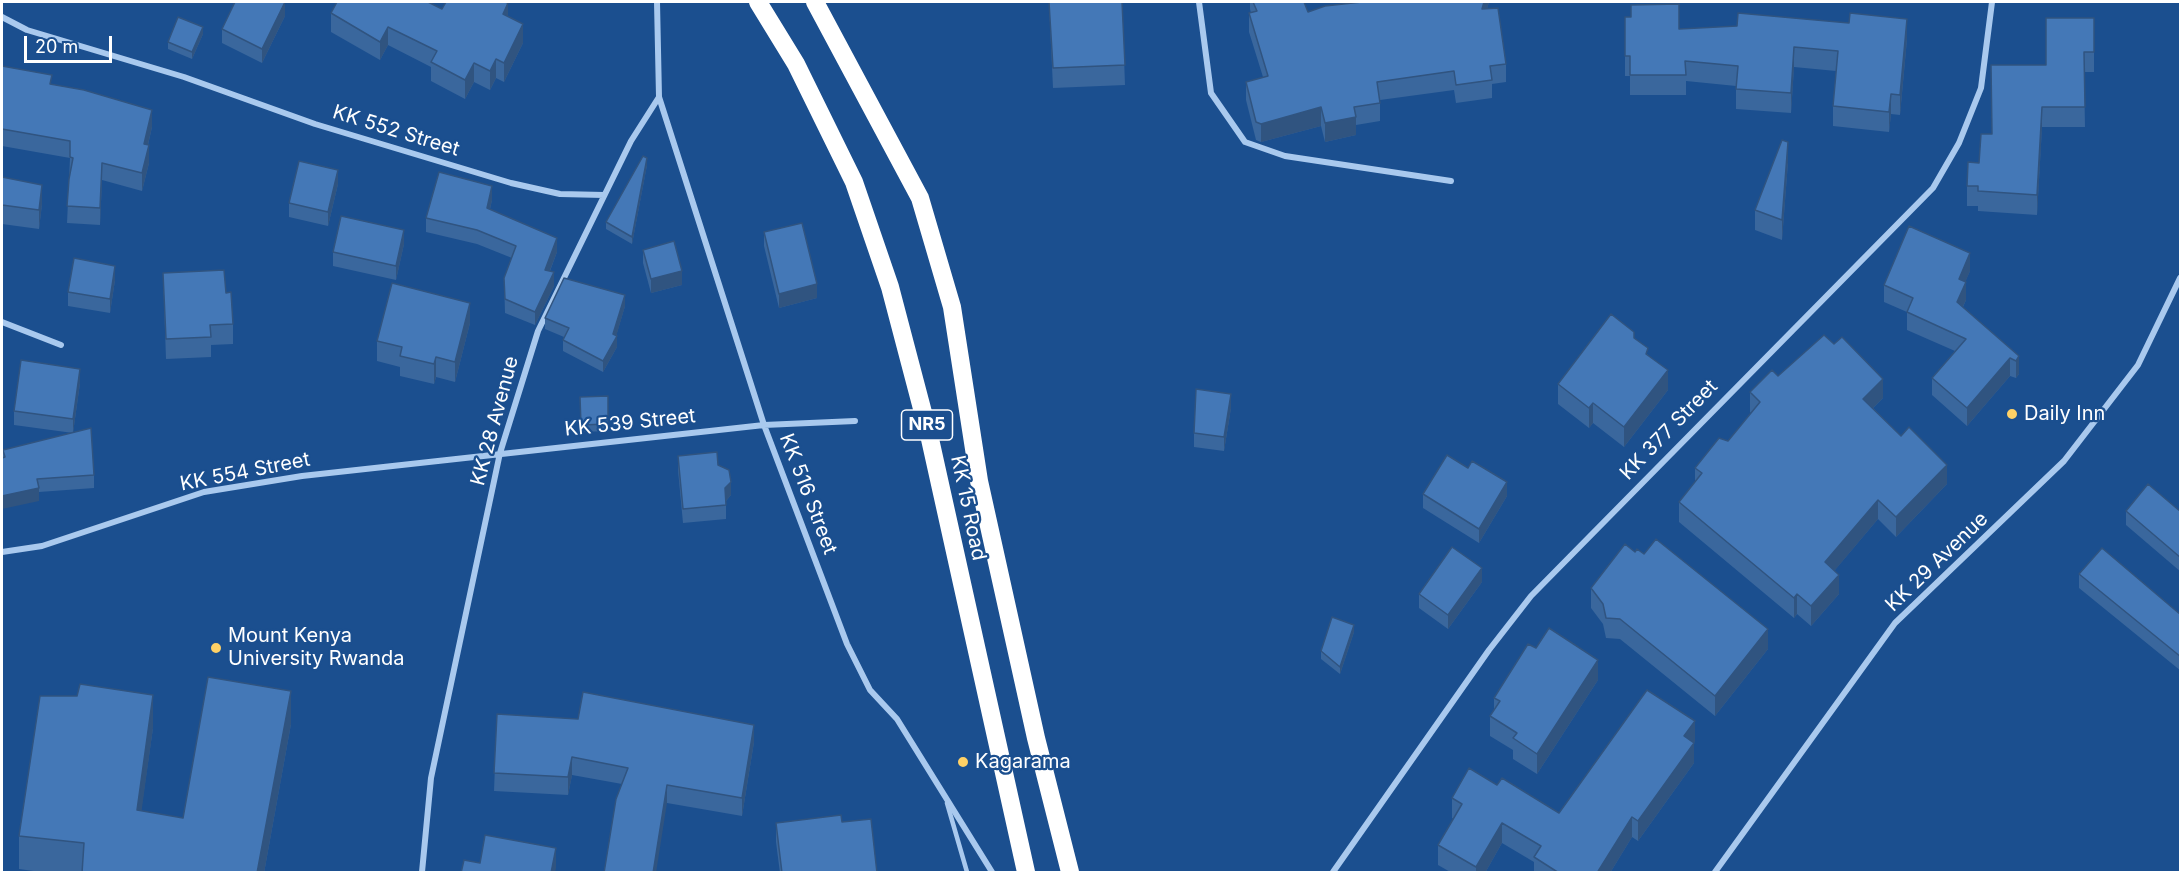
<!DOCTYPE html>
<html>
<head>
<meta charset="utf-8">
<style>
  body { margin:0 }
  #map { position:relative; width:2182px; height:874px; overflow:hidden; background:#1b4f8f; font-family:Inter,sans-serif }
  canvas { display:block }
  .frame { position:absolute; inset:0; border:3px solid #fff; pointer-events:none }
  .scale { position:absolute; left:24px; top:36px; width:88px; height:27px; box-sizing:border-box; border:3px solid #fff; border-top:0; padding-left:8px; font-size:18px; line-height:21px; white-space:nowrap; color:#fff; -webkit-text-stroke:4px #1b4f8f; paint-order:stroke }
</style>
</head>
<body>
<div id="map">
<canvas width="2182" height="874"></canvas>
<div class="frame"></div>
<div class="scale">20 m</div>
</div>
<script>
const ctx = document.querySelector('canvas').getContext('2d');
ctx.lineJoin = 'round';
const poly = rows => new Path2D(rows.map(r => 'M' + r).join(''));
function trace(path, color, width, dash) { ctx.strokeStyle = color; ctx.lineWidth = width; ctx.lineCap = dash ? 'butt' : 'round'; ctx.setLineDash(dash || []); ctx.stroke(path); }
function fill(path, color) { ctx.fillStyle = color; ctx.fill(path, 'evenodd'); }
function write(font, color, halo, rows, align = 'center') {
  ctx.font = font + ' Inter,sans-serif'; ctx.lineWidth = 4.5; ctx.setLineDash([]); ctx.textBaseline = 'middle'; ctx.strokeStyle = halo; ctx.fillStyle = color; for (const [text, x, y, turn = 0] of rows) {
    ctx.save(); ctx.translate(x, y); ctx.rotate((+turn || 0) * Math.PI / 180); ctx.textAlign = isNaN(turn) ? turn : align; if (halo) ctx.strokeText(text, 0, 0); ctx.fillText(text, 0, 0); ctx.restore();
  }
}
const lane = poly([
  [947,803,967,872]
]);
const street = poly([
  [1199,2,1211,93,1245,142,1285,156,1451,181],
  [2,17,27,30,184,77,315,124,511,183,560,194,604,195],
  [659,97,764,425,847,644,870,690,897,719,992,872],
  [2,322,61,345],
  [2,552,42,546,204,492,302,476,764,425,855,421],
  [422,872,431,778,500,453,538,331,631,141,659,97,657,2],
  [1333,872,1489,650,1531,596,1933,188,1959,143,1981,88,1992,2],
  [1715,872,1895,623,2064,461,2138,365,2180,278]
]);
const highway = poly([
  [758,2,796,64,854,182,890,287,930,439,1026,872],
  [815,2,920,198,952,307,979,481,1036,738,1070,872]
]);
const wall = poly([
  [1049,2,1122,2,1125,85,1053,88],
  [1250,2,1304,2,1308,12,1362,2,1489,2,1487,9,1506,64,1506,82,1492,84,1492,98,1456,103,1454,90,1380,100,1380,121,1356,125,1356,135,1325,142,1321,126,1261,142,1256,140,1246,100,1246,82,1263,77,1249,32,1249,13,1251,13,1250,9],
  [442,9,508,16,523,43,504,82,496,78,490,90,474,82,465,99,431,81,431,67,388,45,380,60,331,32,331,13],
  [285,16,262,63,222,43,222,29],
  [1625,17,1679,29,1907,39,1900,115,1891,114,1889,132,1833,126,1833,106,1836,71,1794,67,1791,113,1736,109,1736,86,1686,81,1686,95,1630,95,1630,76,1625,76],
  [2094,18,2094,72,2084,72,2085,127,2042,127,2037,215,1978,211,1978,206,1967,206,1967,186,1979,163,1992,134],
  [203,34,192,59,168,49,168,42],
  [2,66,52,85,152,127,148,145,149,163,142,191,102,180,100,225,67,223,70,158,2,146],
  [1788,162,1782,240,1755,230,1755,210],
  [647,165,632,244,606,229,606,222],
  [2,177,42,204,39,229,2,224,2,225],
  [338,184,328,226,289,217,289,203],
  [492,200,490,209,557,252,550,271,554,286,535,325,505,313,504,278,512,258,477,244,426,232,426,218],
  [764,232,817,298,779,308,764,246],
  [404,244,396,280,333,266,333,252],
  [643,250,682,285,651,293,643,263],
  [1970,271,1965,282,1966,300,1963,307,2019,356,2019,374,2016,378,2010,376,1967,426,1932,395,1932,378,1955,351,1907,330,1907,312,1884,302,1884,285],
  [163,273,226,293,233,324,233,344,211,345,211,357,166,359],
  [115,280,110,313,68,306,68,292],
  [625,306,616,336,617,347,603,372,563,351,563,340,564,337,545,329,545,318],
  [470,323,455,382,436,377,434,384,400,376,400,367,377,361,377,341],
  [1634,339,1648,355,1668,390,1624,447,1593,423,1589,428,1558,404,1558,384],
  [1778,376,1883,398,1873,408,1947,484,1896,537,1878,519,1834,571,1839,594,1811,626,1797,614,1794,618,1679,522,1679,502,1695,482,1695,468,1728,441,1751,413,1750,412,1750,392],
  [80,383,73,433,94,475,94,488,39,492,39,501,3,458,3,450,73,433,14,425,14,411],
  [608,396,608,431,581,432,580,397],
  [1231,408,1224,451,1194,447,1194,433],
  [678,456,718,465,731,495,726,501,726,519,683,523,678,470],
  [1423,494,1507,496,1479,543,1423,508],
  [2126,511,2181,512,2181,572,2126,525],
  [1635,552,1768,649,1715,716,1620,639,1606,638,1603,624,1591,608,1591,588],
  [2079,574,2181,615,2181,671,2079,588],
  [1482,582,1448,629,1419,608,1419,594],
  [1354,632,1340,674,1321,659,1321,651],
  [1536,648,1598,680,1537,774,1513,759,1513,750,1490,736,1490,716,1494,710,1494,698],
  [497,714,754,742,742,816,667,803,622,784,572,775,568,795,494,791],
  [291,724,264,873,48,873,19,869,19,836,153,728,141,811,183,818],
  [1695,741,1694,743,1694,763,1638,841,1632,837,1610,873,1534,873,1534,862,1502,843,1485,873,1452,873,1438,865,1438,845,1454,819,1452,818,1452,798,1497,785,1559,813],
  [842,822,877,873,780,873,776,842,776,823]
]);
const shadedWall = poly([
  [285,2,285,16,262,63,262,49],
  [1484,2,1489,2,1482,28,1482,9],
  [508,3,508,22,503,14],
  [1907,19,1907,39,1900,115,1900,95],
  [523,24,523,43,504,82,504,63],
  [203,27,203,34,192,59,192,52],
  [388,27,388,45,380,60,380,42],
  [1794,47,1794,67,1791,113,1791,93],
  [496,59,496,78,490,90,490,71],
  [474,63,474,82,465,99,465,80],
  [1891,94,1891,114,1889,132,1889,112],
  [1321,107,1321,126,1261,142,1261,124],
  [2042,107,2042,127,2037,215,2037,195],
  [152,110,152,127,144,161,144,144],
  [1356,117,1356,135,1325,142,1325,123],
  [1788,142,1788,162,1782,240,1782,220],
  [149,145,149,163,142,191,142,173],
  [647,158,647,165,632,244,632,237],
  [102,163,102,180,100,225,100,208],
  [338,170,338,184,328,226,328,212],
  [42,185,42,204,39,229,39,210],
  [492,186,492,200,487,222,487,208],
  [404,230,404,244,396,280,396,266],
  [557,238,557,252,545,283,545,270],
  [1970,253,1970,271,1959,297,1959,279],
  [115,266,115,280,110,313,110,299],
  [682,271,682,285,651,293,651,279],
  [554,272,554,286,535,325,535,312],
  [1966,282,1966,300,1957,319,1957,302],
  [817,284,817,298,779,308,779,294],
  [625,295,625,306,616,337,617,336,617,347,603,372,603,361,613,334],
  [470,303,470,323,455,382,455,362],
  [2019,356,2019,374,2016,378,2016,361],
  [436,357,436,377,434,384,434,364],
  [2010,358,2010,376,1967,426,1967,408],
  [80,369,80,383,73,433,73,419],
  [1668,370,1668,390,1624,447,1624,427],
  [1883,379,1883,398,1863,418,1863,399],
  [1231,394,1231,408,1224,451,1224,437],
  [1593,403,1593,423,1589,428,1589,408],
  [1947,465,1947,484,1896,537,1896,517],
  [731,482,731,495,725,502,725,488],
  [1507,482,1507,496,1479,543,1479,529],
  [39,488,39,501,2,509,2,496],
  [1878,500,1878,519,1825,582,1825,562],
  [1482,568,1482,582,1448,629,1448,615],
  [1839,575,1839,594,1811,626,1811,606],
  [1797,594,1797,614,1794,618,1794,598],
  [1354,625,1354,632,1340,674,1340,667],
  [1768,629,1768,649,1715,716,1715,696],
  [1598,660,1598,680,1537,774,1537,754],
  [291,691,291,724,264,873,257,873],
  [153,695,153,728,137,844,137,810],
  [1695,721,1695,741,1694,743,1694,763,1638,841,1638,821,1684,736],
  [754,725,754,742,742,816,742,798],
  [572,757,572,775,568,795,568,777],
  [667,785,667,803,656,873,653,873],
  [1632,817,1632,837,1610,873,1597,873],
  [1502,823,1502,843,1485,873,1476,873,1476,867],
  [556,848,556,868,555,873,551,873]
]);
const building = poly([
  [235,2,285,2,262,49,222,29,235,2],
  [337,2,428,2,442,9,446,2,505,2,508,3,503,14,523,24,504,63,496,59,490,71,474,63,465,80,431,62,437,51,388,27,380,42,331,13,337,2],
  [1049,2,1122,2,1125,65,1053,68,1049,2],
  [1253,2,1304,2,1308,12,1325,6,1362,2,1484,2,1482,9,1498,8,1506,64,1490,66,1492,80,1456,85,1454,71,1377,82,1380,103,1354,107,1356,117,1325,123,1321,107,1261,124,1256,122,1246,82,1268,76,1249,13,1257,11,1253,2],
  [1679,4,1679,29,1737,26,1738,13,1849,23,1850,13,1907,19,1900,95,1891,94,1889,112,1833,106,1838,51,1794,47,1791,93,1736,89,1738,66,1685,61,1686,75,1630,75,1630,56,1625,56,1625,17,1631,17,1631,5,1679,4],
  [178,17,203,27,192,52,168,42,178,17],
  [2046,18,2094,18,2094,52,2084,52,2085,107,2042,107,2037,195,1978,191,1978,186,1967,186,1968,162,1979,163,1981,134,1992,134,1991,65,2046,65,2046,18],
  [2,66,52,75,50,84,84,90,152,110,144,144,149,145,142,173,102,163,100,208,67,206,69,179,73,158,70,157,70,141,2,129,2,66],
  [1782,140,1788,142,1782,220,1755,210,1782,140],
  [643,156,647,158,632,237,606,222,643,156],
  [299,161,338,170,328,212,289,203,299,161],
  [439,172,492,186,487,208,557,238,545,270,554,272,535,312,505,299,504,278,516,246,477,230,426,218,439,172],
  [2,177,42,185,39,210,2,205,2,206,2,177],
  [341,216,404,230,396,266,333,252,341,216],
  [802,223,817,284,779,294,764,232,802,223],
  [1909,226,1970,253,1959,279,1966,282,1957,302,2019,356,2016,361,2010,358,1967,408,1932,378,1966,339,1907,312,1913,298,1884,285,1909,226],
  [674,241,682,271,651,279,643,250,674,241],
  [74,258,115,266,110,299,68,292,74,258],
  [224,270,226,293,231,292,233,324,210,325,211,337,166,339,163,273,224,270],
  [564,278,625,295,613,334,617,336,603,361,563,340,569,328,545,318,564,278],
  [392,283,470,303,455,362,436,357,434,364,400,356,402,347,377,341,392,283],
  [1611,314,1634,332,1634,338,1648,348,1646,354,1668,370,1624,427,1593,403,1589,408,1558,384,1611,314],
  [1824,335,1834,344,1842,337,1883,379,1863,399,1901,436,1909,427,1947,465,1896,517,1878,500,1825,562,1839,575,1811,606,1797,594,1794,598,1679,502,1702,473,1695,468,1719,438,1728,441,1760,402,1750,392,1772,370,1778,376,1824,335],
  [21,360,80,369,73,419,14,411,21,360],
  [1196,389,1231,394,1224,437,1194,433,1196,389],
  [608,396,608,424,581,425,580,397,608,396],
  [91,428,94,475,37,479,39,488,2,496,2,458,5,457,3,450,91,428],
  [717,452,718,465,729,470,731,482,725,488,726,505,683,509,678,456,717,452],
  [1447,455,1468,468,1472,461,1507,482,1479,529,1423,494,1447,455],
  [2148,484,2181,512,2181,558,2126,511,2148,484],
  [1656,539,1768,629,1715,696,1620,619,1606,618,1603,604,1591,588,1625,544,1635,552,1637,549,1644,554,1656,539],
  [1452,547,1482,568,1448,615,1419,594,1452,547],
  [2102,548,2181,615,2181,657,2079,574,2102,548],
  [1332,617,1354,625,1340,667,1321,651,1332,617],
  [1549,628,1598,660,1537,754,1513,738,1517,733,1490,716,1500,701,1494,698,1528,644,1536,648,1549,628],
  [208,677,291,691,257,873,82,873,84,843,19,836,40,696,77,696,80,684,153,695,137,810,183,818,208,677],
  [1647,690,1695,721,1684,736,1694,743,1638,821,1632,817,1597,873,1559,873,1534,857,1541,846,1502,823,1476,867,1438,845,1462,804,1452,798,1469,768,1497,785,1502,778,1559,813,1647,690],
  [583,692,754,725,742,798,667,785,653,873,604,873,616,799,628,768,572,757,568,777,494,773,497,714,578,719,583,692],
  [841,815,842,822,871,819,877,873,782,873,776,823,841,815],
  [485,835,556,848,551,873,461,873,464,860,480,863,485,835]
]);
const markers = [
  [2012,414,6,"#ffd166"],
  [216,648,6,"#ffd166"],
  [963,762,6,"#ffd166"]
];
const shields = [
  [927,425,51]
];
const shieldNames = [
  ["NR5",927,425]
];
const streetNames = [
  ["KK 552 Street",396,131,17],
  ["KK 28 Avenue",495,421,-75],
  ["KK 539 Street",630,423,-6],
  ["KK 377 Street",1669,430,-46],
  ["KK 554 Street",245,472,-11],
  ["KK 516 Street",808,494,69],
  ["KK 15 Road",968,508,78],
  ["KK 29 Avenue",1937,562,-44]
];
const poiNames = [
  ["Daily Inn",2024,414],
  ["Mount Kenya",228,636],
  ["University Rwanda",228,659],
  ["Kagarama",975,762]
];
trace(lane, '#a9c9ee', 4.5);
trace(street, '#a9c9ee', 6);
trace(highway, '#fff', 18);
fill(wall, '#3a679d');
fill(shadedWall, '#305480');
fill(building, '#4478b7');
trace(building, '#305480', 1.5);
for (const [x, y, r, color] of markers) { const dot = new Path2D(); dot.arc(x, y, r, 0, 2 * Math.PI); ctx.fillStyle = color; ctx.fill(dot); trace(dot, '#1b4f8f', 2); }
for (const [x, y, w] of shields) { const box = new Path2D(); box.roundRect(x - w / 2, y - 15, w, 30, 4.5); ctx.fillStyle = '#1b4f8f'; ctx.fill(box); trace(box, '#fff', 1.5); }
write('bold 18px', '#fff', null, shieldNames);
write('20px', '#fff', '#1b4f8f', streetNames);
write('20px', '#fff', '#1b4f8f', poiNames, 'left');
</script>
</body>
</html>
